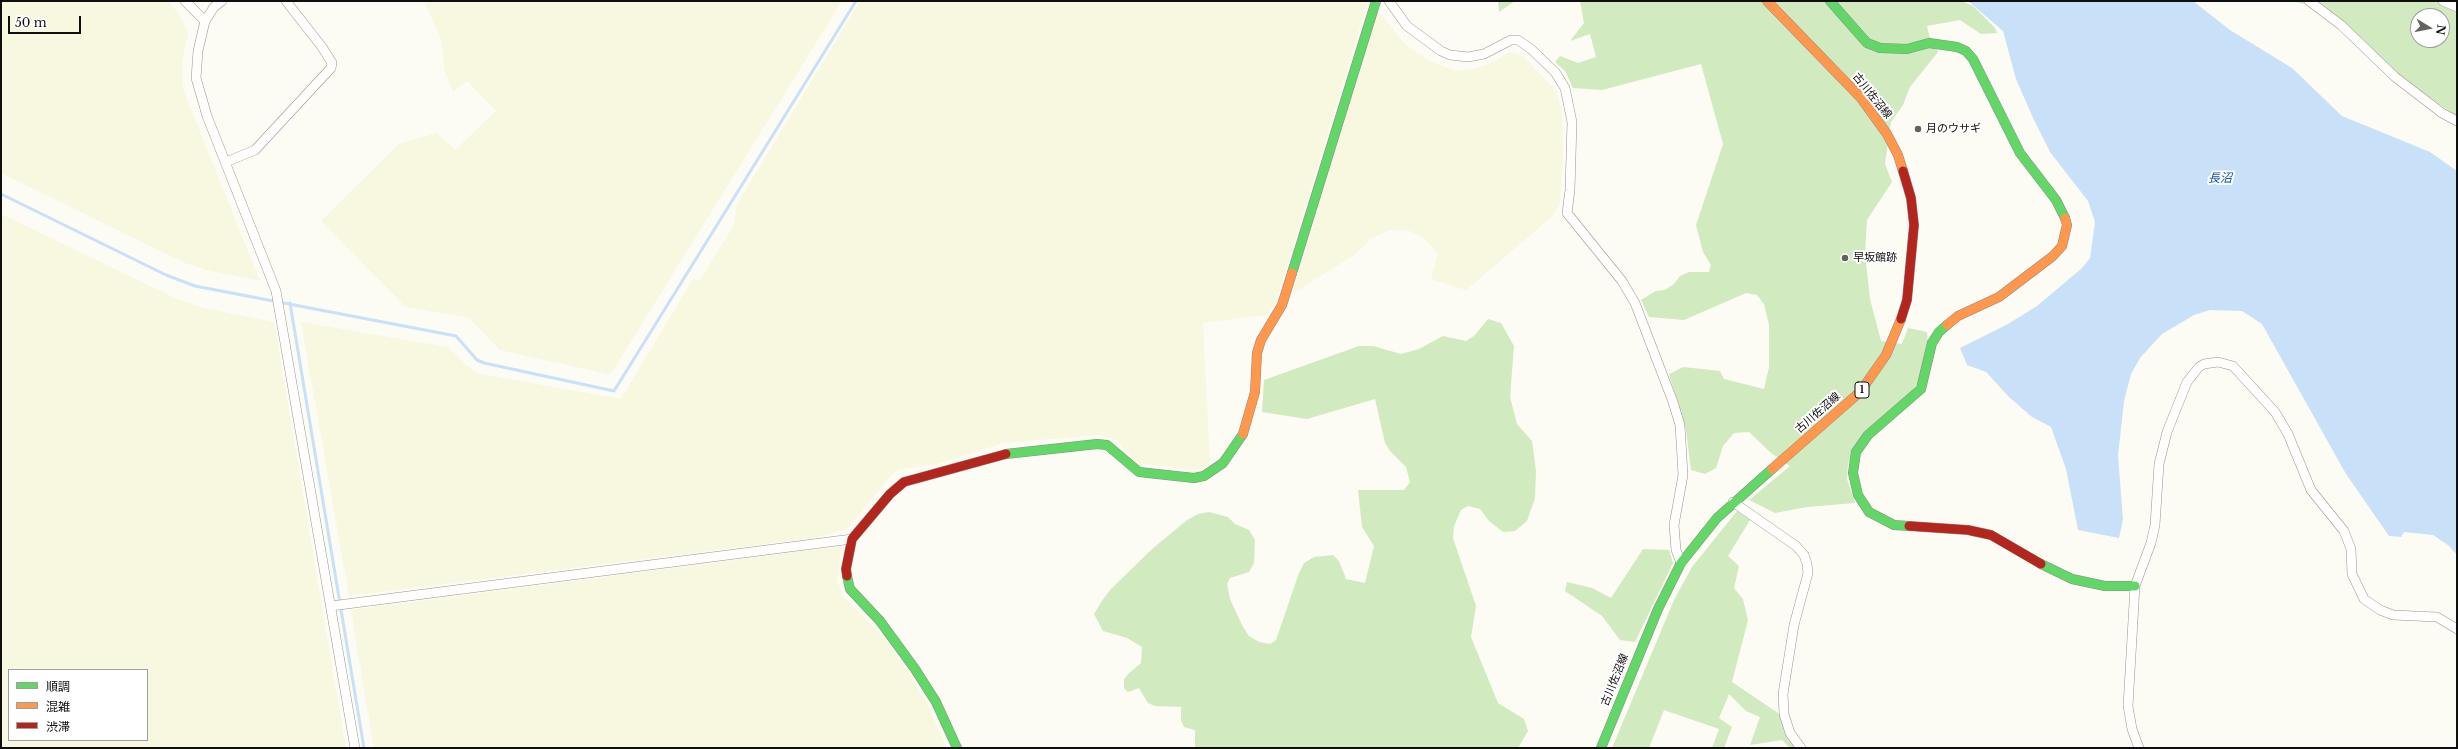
<!DOCTYPE html>
<html>
<head>
<meta charset="utf-8">
<style>
  body { margin:0 }
  #map { position:relative; width:2458px; height:749px; overflow:hidden; background:#fcfbf4; font-family:"Libre Baskerville","Noto Sans JP",serif }
  canvas { display:block }
  .frame { position:absolute; inset:0; border:2px solid #0f0f0f; pointer-events:none }
  .legend { position:absolute; left:8px; top:669px; width:140px; height:72px; box-sizing:border-box; background:#fff; border:1px solid #9f9f9f; margin:0; padding:5px 7px; list-style:none; font-size:12px; color:#0f0f0f }
  .legend li { display:flex; align-items:center; gap:8px; height:20px }
  .legend b { width:20px; border:1px solid #9f9f9f }
  .north { position:absolute; left:2410px; top:8px; width:40px; height:40px; box-sizing:border-box; background:#fff; border:1px solid #9f9f9f; border-radius:50%; rotate:100deg; font-size:11px; font-weight:700; line-height:16px; text-align:center; color:#0f0f0f }
  .north::after { content:''; display:block; margin:auto; width:14px; height:18px; background:#62625f; clip-path:polygon(50% 0,100% 100%,50% 72%,0 100%) }
  .scale { position:absolute; left:8px; top:16px; width:73px; height:18px; box-sizing:border-box; border:2px solid #0f0f0f; border-top:0; padding-left:5px; font-size:12px; line-height:14px; white-space:nowrap; color:#0f0f0f; -webkit-text-stroke:3px #fff; paint-order:stroke }
</style>
</head>
<body>
<div id="map">
<canvas width="2458" height="749"></canvas>
<div class="frame"></div>
<ul class="legend">
<li><b style="height:5px;background:#63d668"></b>順調</li>
<li><b style="height:5px;background:#ff974d"></b>混雑</li>
<li><b style="height:5px;background:#b3261e"></b>渋滞</li>
</ul>
<div class="north">N</div>
<div class="scale">50 m</div>
</div>
<script>
const ctx = document.querySelector('canvas').getContext('2d');
ctx.lineJoin = 'round';
function fill(path, color) { ctx.fillStyle = color; ctx.fill(path, 'evenodd'); }
const poly = rows => new Path2D(rows.map(r => 'M' + r).join(''));
function trace(path, color, width, dash) { ctx.strokeStyle = color; ctx.lineWidth = width; ctx.lineCap = dash ? 'butt' : 'round'; ctx.setLineDash(dash || []); ctx.stroke(path); }
function write(font, color, halo, rows, align = 'center') {
  ctx.font = font + ' "Libre Baskerville","Noto Sans JP",serif'; ctx.lineWidth = 4; ctx.setLineDash([]); ctx.textBaseline = 'middle'; ctx.strokeStyle = halo; ctx.fillStyle = color; for (const [text, x, y, turn = 0] of rows) {
    ctx.save(); ctx.translate(x, y); ctx.rotate((+turn || 0) * Math.PI / 180); ctx.textAlign = isNaN(turn) ? turn : align; if (halo) ctx.strokeText(text, 0, 0); ctx.fillText(text, 0, 0); ctx.restore();
  }
}
const farmland = poly([
  [1,1,168,1,179,14,188,33,182,62,183,89,260,281,210,271,185,263,1,173],
  [424,1,842,1,612,372,608,374,500,350,469,318,406,307,321,221,399,144,437,133,455,150,496,111,467,81,453,92,445,71,441,40],
  [860,1,1368,1,1275,305,1266,315,1203,323,1210,463,1204,469,1191,470,1137,463,1116,440,1100,435,1003,443,938,464,896,470,847,529,813,538,349,596,301,322,448,347,466,365,480,374,621,399,693,279,700,280,733,227,737,204],
  [1378,11,1405,44,1429,61,1455,71,1475,69,1495,61,1510,52,1522,55,1557,92,1562,113,1563,156,1560,202,1553,216,1466,290,1431,279,1438,254,1424,238,1410,231,1390,230,1372,238,1354,255,1292,294],
  [1,214,173,297,200,307,274,322,346,748,1,748],
  [9,670,147,670,147,740,9,740],
  [842,546,837,580,843,596,885,639,912,678,927,704,947,748,374,748,351,610]
]);
const forest = poly([
  [1498,1,1515,1,1499,12],
  [1580,1,1961,1,1973,6,1995,28,1997,33,1981,34,1960,20,1927,26,1929,35,1938,52,1910,87,1903,105,1891,122,1885,164,1892,182,1867,220,1865,254,1870,299,1881,341,1902,344,1908,328,1927,332,1928,341,1922,378,1912,391,1854,449,1848,464,1847,479,1855,503,1807,507,1775,513,1749,500,1790,466,1771,453,1749,432,1734,433,1723,446,1716,468,1705,474,1691,470,1686,430,1669,374,1683,367,1720,371,1724,379,1764,389,1769,367,1769,325,1764,304,1757,295,1746,293,1684,320,1649,317,1641,300,1656,291,1665,290,1674,284,1680,276,1689,272,1709,272,1711,265,1703,252,1696,225,1723,144,1701,64,1602,90,1573,88,1565,71,1555,62,1560,56,1578,63,1596,57,1590,34,1570,41,1584,23],
  [2293,1,2457,1,2457,117,2371,55,2317,8],
  [2418,16,2442,16,2442,40,2418,40],
  [1488,319,1501,323,1514,346,1510,397,1517,424,1532,441,1536,471,1535,498,1527,521,1515,531,1503,532,1489,521,1480,509,1468,506,1461,510,1454,526,1453,538,1476,606,1471,637,1498,703,1524,719,1528,731,1522,741,1518,748,1195,748,1195,730,1184,727,1181,720,1181,707,1155,706,1148,703,1139,688,1128,692,1124,688,1124,679,1128,674,1141,663,1142,647,1127,638,1103,631,1094,614,1102,601,1110,590,1151,550,1187,520,1198,514,1209,512,1228,517,1235,524,1249,530,1255,540,1254,563,1249,572,1230,578,1227,584,1230,599,1243,627,1249,636,1259,642,1270,644,1276,640,1299,573,1304,563,1314,557,1333,555,1339,561,1346,579,1365,583,1374,546,1362,527,1358,490,1404,490,1410,482,1406,467,1390,451,1385,443,1375,399,1307,419,1262,412,1264,380,1359,346,1373,346,1401,354,1419,349,1443,336,1466,341,1474,336],
  [1737,511,1750,520,1728,556,1739,566,1734,588,1743,599,1748,620,1732,682,1781,715,1797,748,1790,748,1782,740,1750,745,1760,717,1746,711,1729,694,1719,718,1732,727,1724,748,1712,748,1719,729,1664,710,1649,748,1612,748,1674,600,1692,567],
  [1643,549,1669,550,1673,563,1635,642,1620,640,1602,616,1565,591,1567,582,1592,588,1611,598]
]);
const water = poly([
  [1968,1,2193,1,2230,30,2292,68,2342,116,2430,152,2457,171,2457,555,2448,545,2433,535,2404,532,2401,537,2389,536,2346,474,2262,324,2242,311,2210,310,2194,315,2162,334,2140,358,2131,374,2124,401,2118,456,2123,519,2119,538,2078,530,2066,469,2051,427,2032,417,2009,397,1986,372,1967,365,1960,348,2008,324,2037,306,2082,268,2090,258,2095,222,2088,201,2050,152,2033,118,2016,79,2003,31]
]);
const stream = poly([
  [1,194,166,275,195,286,456,336,477,360,484,363,614,391,856,1],
  [290,303,364,748]
]);
const street = poly([
  [185,1,205,21],
  [222,1,214,7,205,21,198,51,196,78,207,116,276,291,355,748],
  [1389,1,1407,26,1441,51,1450,55,1468,57,1484,54,1511,40,1518,40,1531,49,1555,72,1565,88,1572,122,1570,190,1567,213,1622,281,1635,303,1673,402,1680,425,1683,475,1674,525,1676,550,1681,563],
  [2309,1,2341,25,2395,77,2442,113,2457,121],
  [2443,1,2457,7],
  [226,162,255,150,331,68,332,63,322,47,286,1],
  [1733,502,1796,546,1804,555,1807,564,1808,573,1794,625,1783,694,1784,714,1790,733,1801,748],
  [331,606,852,539],
  [2139,748,2132,729,2128,706,2135,586,2151,543,2155,525,2159,464,2167,432,2187,382,2199,367,2204,364,2218,362,2233,366,2275,412,2288,434,2311,490,2344,531,2351,549,2352,574,2364,599,2380,610,2393,615,2437,617,2457,629]
]);
const fast = poly([
  [1830,1,1867,43,1880,48,1907,49,1929,43,1957,47,1966,51,1973,59,2020,153,2056,200,2065,218],
  [1292,273,1376,1],
  [1006,454,1097,444,1107,445,1139,472,1194,478,1204,476,1223,463,1243,434],
  [1909,526,1894,525,1869,512,1858,495,1853,473,1856,452,1868,435,1921,389,1932,343,1939,332,1947,325],
  [2041,564,2072,579,2105,586,2135,586],
  [847,576,850,589,880,621,915,669,936,702,957,748],
  [1601,748,1658,609,1681,563,1717,518,1772,469]
]);
const slow = poly([
  [1767,1,1861,98,1887,134,1898,155,1903,171],
  [1947,325,1958,316,1999,297,2053,256,2062,246,2067,225,2065,218],
  [1243,434,1255,392,1257,353,1261,340,1282,305,1292,273],
  [1772,469,1860,392,1886,355,1901,319]
]);
const jam = poly([
  [1901,319,1907,300,1914,225,1911,198,1903,171],
  [1909,526,1968,530,1991,535,2041,564],
  [847,576,846,569,852,539,890,494,904,482,1006,454]
]);
const markers = [
  [1918,129,4,"#62625f"],
  [1845,258,4,"#62625f"]
];
const shields = [
  [1862,390,14]
];
const shieldNames = [
  ["1",1862,390]
];
const streetNames = [
  ["古川佐沼線",1872,96,51],
  ["古川佐沼線",1818,413,-41],
  ["古川佐沼線",1615,680,-68]
];
const poiNames = [
  ["月のウサギ",1926,129],
  ["早坂館跡",1853,258]
];
const waterNames = [
  ["長沼",2220,179]
];
fill(farmland, '#f8f8e0');
fill(forest, '#d1eac0');
fill(water, '#c9e1f8');
trace(stream, '#c9e1f8', 3);
trace(street, '#969592', 10);
trace(fast, '#8c8c89', 10);
trace(slow, '#8c8c89', 10);
trace(jam, '#8c8c89', 10);
trace(street, '#fffefd', 9);
trace(fast, '#63d668', 9);
trace(slow, '#ff974d', 9);
trace(jam, '#b3261e', 9);
for (const [x, y, r, color] of markers) { const dot = new Path2D(); dot.arc(x, y, r, 0, 2 * Math.PI); ctx.fillStyle = color; ctx.fill(dot); trace(dot, '#fff', 1.5); }
for (const [x, y, w] of shields) { const box = new Path2D(); box.roundRect(x - w / 2, y - 8, w, 16, 3); ctx.fillStyle = '#fff'; ctx.fill(box); trace(box, '#0f0f0f', 1); }
write('bold 10px', '#0f0f0f', null, shieldNames);
write('11px', '#0f0f0f', '#fff', streetNames);
write('11px', '#0f0f0f', '#fff', poiNames, 'left');
write('italic 12px', '#1253a6', '#fff', waterNames);
</script>
</body>
</html>
